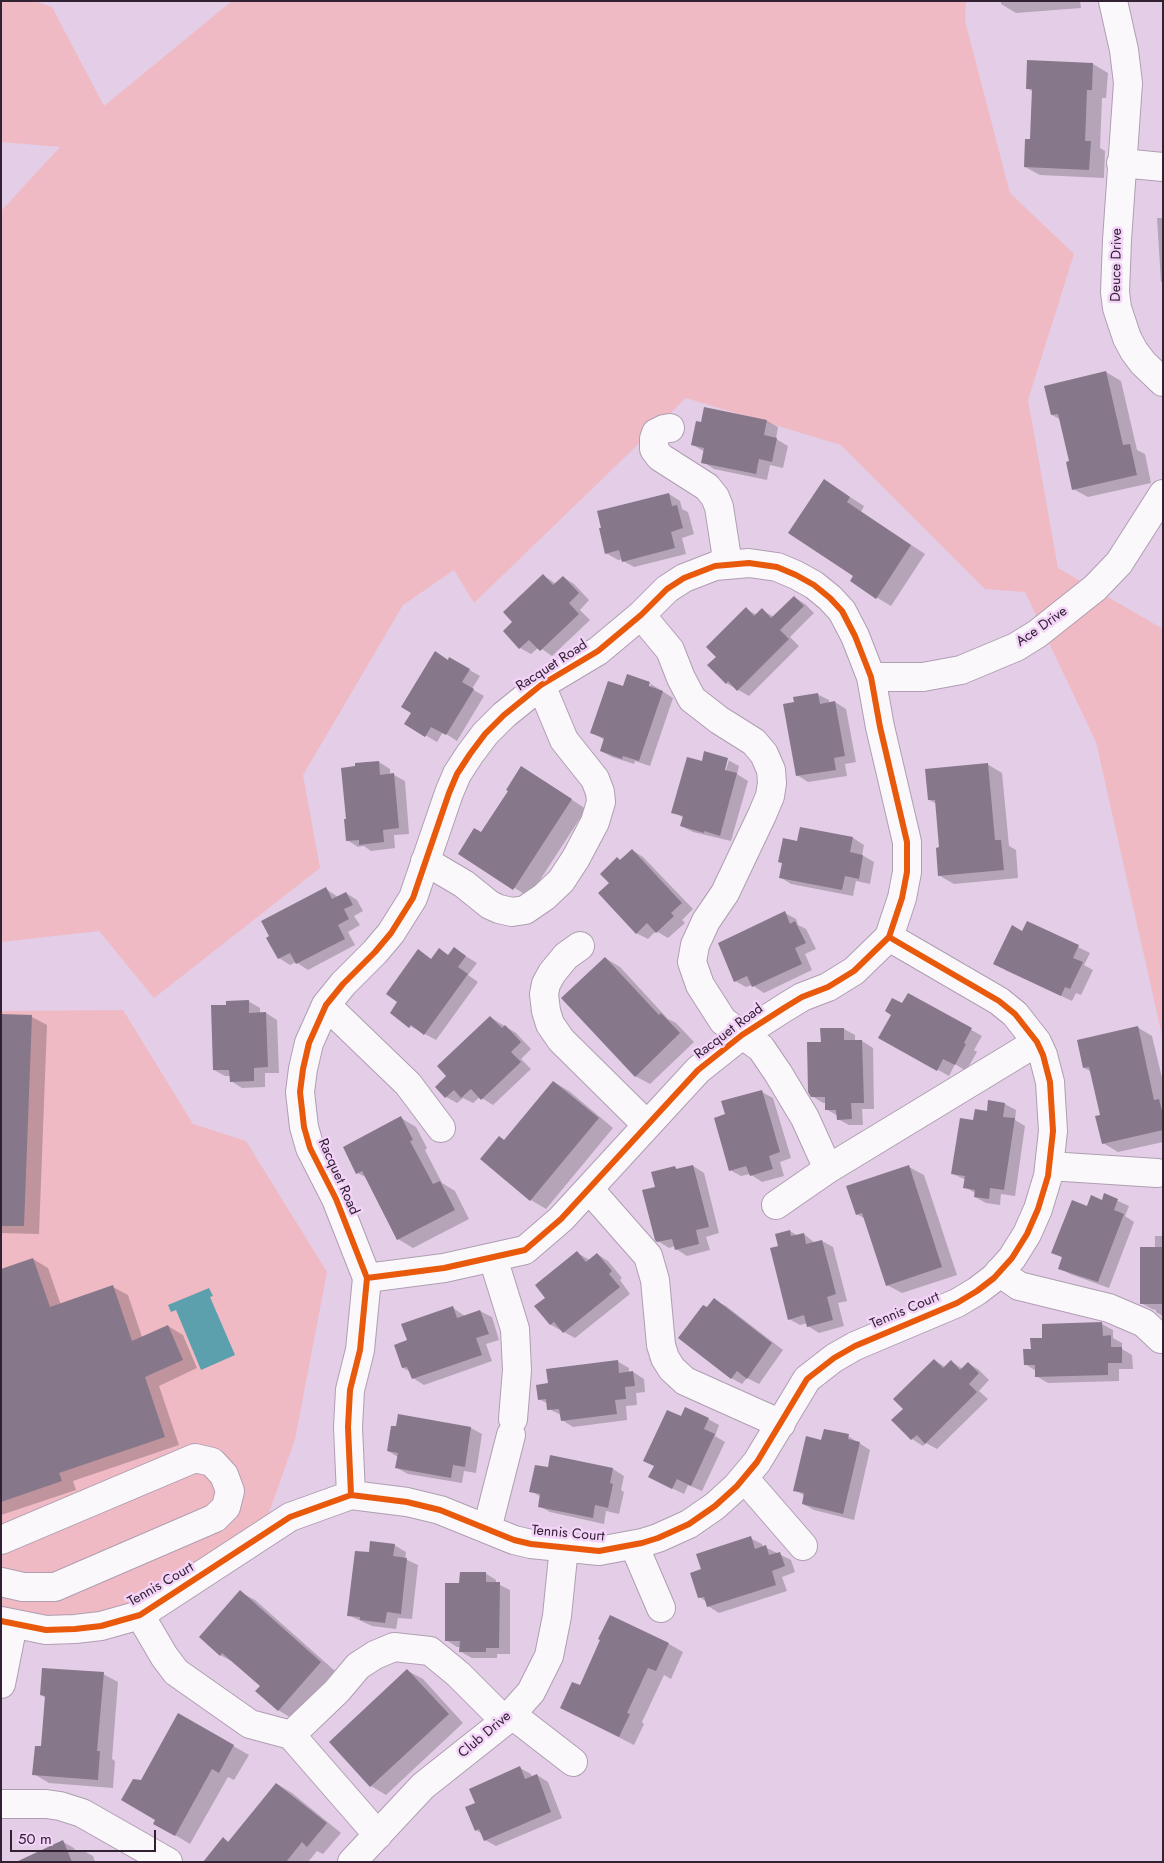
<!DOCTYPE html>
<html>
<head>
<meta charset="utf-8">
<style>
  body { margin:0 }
  #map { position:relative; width:1164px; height:1863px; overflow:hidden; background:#e3cde7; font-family:Jost,sans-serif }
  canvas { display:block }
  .frame { position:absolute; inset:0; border:2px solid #312133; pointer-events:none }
  .scale { position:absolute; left:10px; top:1830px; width:146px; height:22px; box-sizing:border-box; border:2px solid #312133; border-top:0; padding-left:6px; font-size:15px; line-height:18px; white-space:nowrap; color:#312133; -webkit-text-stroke:4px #f4d3f9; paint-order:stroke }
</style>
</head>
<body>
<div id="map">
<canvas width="1164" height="1863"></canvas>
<div class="frame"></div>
<div class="scale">50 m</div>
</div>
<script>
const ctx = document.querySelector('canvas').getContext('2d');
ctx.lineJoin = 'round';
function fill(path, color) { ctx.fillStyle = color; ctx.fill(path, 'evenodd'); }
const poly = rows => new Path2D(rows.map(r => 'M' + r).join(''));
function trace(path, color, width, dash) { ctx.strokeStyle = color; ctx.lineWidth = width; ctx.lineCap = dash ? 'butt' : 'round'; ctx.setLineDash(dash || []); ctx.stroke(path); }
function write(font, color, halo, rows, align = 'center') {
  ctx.font = font + ' Jost,sans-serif'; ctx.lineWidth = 5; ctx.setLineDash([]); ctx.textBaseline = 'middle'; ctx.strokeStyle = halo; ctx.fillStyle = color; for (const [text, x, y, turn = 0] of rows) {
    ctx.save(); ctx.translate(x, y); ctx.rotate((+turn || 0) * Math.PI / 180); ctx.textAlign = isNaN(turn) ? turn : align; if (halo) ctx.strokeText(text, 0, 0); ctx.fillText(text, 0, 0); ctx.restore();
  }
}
const green = poly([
  [1,1,34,1,52,7,104,106,232,1,966,1,965,21,1010,193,1074,254,1028,400,1058,568,1163,629,1163,1040,1096,742,1025,592,985,589,841,445,686,398,474,603,454,570,403,605,303,775,320,868,154,998,99,931,1,942,1,211,60,147,1,142],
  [123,1010,193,1124,246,1141,327,1272,295,1439,263,1530,97,1625,1,1624,1,1011]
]);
const water = poly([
  [209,1288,213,1296,210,1297,235,1355,201,1370,176,1310,171,1312,168,1305]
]);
const shadow = poly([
  [1001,1,1080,1,1081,8,1016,13,1001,4],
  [1093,64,1108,73,1106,98,1102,98,1100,148,1105,151,1104,178,1040,175,1025,167,1031,141,1033,92,1027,88],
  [1157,218,1163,218,1163,282,1161,282],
  [1106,372,1121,381,1137,450,1145,454,1151,483,1088,497,1073,489,1070,462,1061,420,1052,415],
  [705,408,767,421,778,427,776,439,788,446,783,468,770,465,767,480,714,469,703,462,705,452,693,445,702,423],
  [839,490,864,506,861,512,925,554,891,606,876,597,855,575],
  [669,494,680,501,682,509,688,512,694,534,682,538,686,554,634,567,623,561,623,559,618,560,606,553],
  [543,575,556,584,563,577,574,584,589,600,580,610,590,620,552,656,539,647,531,654,520,648,514,622],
  [794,597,805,604,814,613,790,637,799,646,749,696,726,683,717,657,746,609,757,615,762,610,774,617],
  [450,659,480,676,472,689,484,696,457,741,443,732,437,742,406,724],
  [628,676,650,683,649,683,648,692,651,684,673,698,650,766,635,761,634,764,612,757,601,751,605,740,592,733,624,688],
  [817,694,829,700,829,703,835,702,846,709,856,762,845,764,847,776,808,782,797,775],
  [705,753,728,760,739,766,737,774,748,781,731,841,693,832,681,826,684,818,673,812,703,763],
  [726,760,729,760,724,776,722,776],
  [379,762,390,769,390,775,394,775,405,781,409,834,394,835,395,848,371,851,364,846,358,847,347,840,347,820,356,768],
  [987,764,1002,773,1009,846,1016,850,1018,878,954,884,940,876,941,848,937,804,929,800],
  [536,776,586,809,529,897,459,853,482,834,509,791],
  [853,838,864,845,862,855,874,862,870,884,856,881,853,896,791,884,780,877,783,864,780,862,798,842],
  [632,850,643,857,693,909,682,920,685,923,668,938,656,931,648,939,636,933,610,883,620,860],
  [326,889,338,897,346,893,357,900,363,911,354,916,360,925,348,932,355,945,308,970,296,962,290,965,279,958],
  [785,913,796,919,798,925,806,929,816,949,805,954,812,970,764,993,752,985,746,987,735,981],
  [1028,922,1090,953,1084,965,1093,970,1081,995,1076,993,1072,1001,1005,970],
  [454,949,477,963,468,975,478,982,436,1040,410,1026,399,1002,418,951,432,960,449,956],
  [605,958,620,967,668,1019,676,1023,694,1042,650,1084,635,1076],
  [909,994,982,1036,974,1050,977,1052,966,1071,955,1064,949,1076,880,1037],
  [248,1001,260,1008,260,1014,266,1013,277,1020,279,1073,265,1073,265,1087,242,1088,231,1081,231,1076,225,1076,214,1070,227,1006],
  [1,1016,32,1017,47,1025,39,1234,1,1233],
  [490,1017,516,1033,531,1049,521,1059,531,1069,493,1105,480,1097,473,1103,463,1098,457,1103,446,1097,448,1076],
  [1137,1027,1152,1036,1163,1082,1163,1142,1118,1152,1103,1143,1102,1116,1092,1072,1084,1068],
  [822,1029,844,1029,855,1035,855,1041,862,1041,873,1048,874,1109,862,1109,863,1125,849,1125,838,1119,838,1116,826,1109,826,1103,823,1103,812,1096,822,1043],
  [554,1082,569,1091,613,1128,546,1209,531,1200,482,1159,505,1141],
  [762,1092,773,1098,791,1158,780,1162,784,1176,762,1182,750,1174,741,1176,730,1170,727,1115],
  [1005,1104,1016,1110,1015,1120,1025,1126,1015,1196,1001,1194,1000,1205,986,1203,975,1197,975,1193,965,1187,966,1180,953,1174,974,1122,988,1112],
  [401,1118,416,1127,427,1148,425,1150,442,1183,455,1191,469,1219,413,1248,398,1239,368,1178,357,1173],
  [693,1166,704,1173,719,1233,706,1237,710,1250,687,1256,676,1249,675,1246,669,1248,658,1241,656,1188,675,1168,679,1170],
  [909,1167,924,1175,957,1275,902,1293,887,1285,865,1219,857,1214],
  [1105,1195,1129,1206,1125,1216,1134,1222,1109,1288,1070,1274,1059,1268,1063,1258,1053,1252,1088,1207,1103,1201],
  [790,1231,798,1236,804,1234,815,1243,822,1241,833,1247,847,1301,838,1303,844,1326,819,1333,808,1326,808,1323,800,1325,789,1319,779,1247],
  [1155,1236,1163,1236,1163,1316,1156,1312,1156,1310,1152,1309,1141,1303,1155,1248],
  [577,1253,590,1260,597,1254,608,1261,622,1278,620,1280,630,1294,575,1338,551,1325,536,1306,547,1298],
  [33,1259,48,1268,61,1305,113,1287,128,1295,142,1337,168,1326,183,1335,197,1368,159,1386,179,1445,73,1481,76,1490,1,1515,1,1270],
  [714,1300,726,1306,783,1350,759,1384,747,1378,742,1384,731,1378,707,1309],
  [453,1308,465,1316,480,1311,492,1317,499,1340,486,1344,492,1361,424,1385,413,1378,411,1372,403,1368,408,1341],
  [1102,1324,1113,1330,1113,1338,1122,1343,1122,1349,1132,1355,1133,1369,1119,1369,1119,1381,1048,1383,1036,1376,1036,1371,1025,1364,1032,1350],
  [934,1360,945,1367,952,1362,963,1369,968,1363,979,1370,989,1380,979,1391,988,1399,937,1449,926,1443,923,1446,912,1439,893,1420,905,1409],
  [617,1361,629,1368,629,1373,633,1372,644,1379,645,1392,636,1393,637,1405,626,1406,627,1420,573,1427,562,1420,561,1415,549,1409,548,1404,539,1399,549,1385],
  [681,1418,708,1419,719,1425,715,1436,725,1442,702,1491,688,1485,684,1494,661,1483,655,1467],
  [471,1428,482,1434,476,1473,464,1471,462,1483,408,1474,397,1468,398,1457,388,1451],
  [848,1436,870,1450,854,1520,814,1510,803,1504,805,1496,795,1490,822,1441],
  [551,1456,613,1469,624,1476,621,1490,624,1492,619,1514,606,1511,604,1524,550,1512,539,1506,541,1497,531,1491,549,1469],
  [750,1538,762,1544,763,1548,765,1547,791,1560,795,1572,782,1577,787,1591,719,1613,708,1606,707,1602,699,1597,703,1570],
  [394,1545,406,1552,405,1559,418,1565,412,1619,398,1618,396,1629,372,1626,348,1615,370,1553],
  [485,1573,496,1580,496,1583,510,1590,510,1654,497,1654,497,1658,472,1658,461,1652,461,1647,457,1647,446,1640],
  [240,1592,255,1600,335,1671,293,1719,278,1710,261,1686,235,1663,220,1655],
  [669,1644,683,1652,671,1679,664,1675,642,1722,644,1724,634,1745,561,1708],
  [408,1671,423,1679,463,1723,386,1795,371,1786],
  [103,1674,118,1682,112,1759,115,1761,113,1788,49,1783,34,1774,42,1748,46,1698,41,1695],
  [179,1715,249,1755,234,1780,228,1777,190,1844,155,1823,157,1820,142,1782],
  [520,1768,531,1774,532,1777,537,1775,548,1782,562,1818,496,1846,485,1840,482,1834,476,1830,476,1804],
  [277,1784,292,1793,341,1833,323,1854,317,1851,308,1862,208,1862,223,1839,229,1842],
  [63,1842,74,1848,76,1852,82,1850,93,1856,95,1862,19,1862]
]);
const building = poly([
  [1027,60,1093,63,1092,90,1087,90,1085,141,1091,141,1089,170,1024,167,1025,139,1030,139,1032,89,1026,89],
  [1106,371,1123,445,1130,444,1137,475,1072,490,1066,462,1069,461,1058,414,1051,415,1044,386],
  [704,407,767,420,764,435,777,438,772,462,759,459,756,474,701,463,704,448,691,445,696,421,701,422],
  [824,479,850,497,847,502,911,545,876,599,850,581,853,576,788,533],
  [669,493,672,506,677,505,683,528,671,532,675,548,622,562,619,550,605,554,599,528,601,528,597,511],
  [543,574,553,585,563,576,579,593,569,603,579,614,540,651,529,640,519,649,503,631,512,622,503,612],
  [794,596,804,606,780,630,789,639,737,691,728,681,726,684,707,665,716,657,706,647,746,607,754,616,762,608,771,618],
  [435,651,448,660,449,657,470,669,462,682,474,689,446,735,431,727,425,737,404,724,411,713,401,707],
  [627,674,650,682,649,686,663,691,639,761,623,756,622,759,600,751,604,738,590,733,608,681,623,686],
  [818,693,820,704,835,701,845,756,834,758,836,770,796,776,783,704,794,702,793,697],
  [704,751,728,758,725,770,737,773,720,836,704,831,704,833,680,826,683,816,671,813,687,757,702,761],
  [379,761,380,775,394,773,399,828,383,830,384,842,359,845,359,840,346,841,344,819,346,819,341,768,355,766,355,763],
  [988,763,995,840,1001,840,1004,870,938,876,936,848,939,847,935,800,928,800,925,769],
  [521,766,572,799,513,890,458,854,474,828,481,832,508,791,506,790],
  [800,827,853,837,850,852,863,855,859,879,845,876,842,890,779,878,782,863,778,862,783,838,797,841],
  [632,849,682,903,671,913,674,916,656,933,647,923,636,934,598,893,609,883,600,874,617,857,620,860],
  [326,887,332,899,346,892,353,905,344,909,349,919,338,925,345,939,296,964,290,953,278,959,266,938,269,936,261,921],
  [785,911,790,924,795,921,806,943,795,948,802,964,752,987,747,976,734,982,718,943],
  [1027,921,1079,945,1073,958,1083,962,1070,989,1065,987,1061,996,993,964,1012,925,1022,931],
  [454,947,466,956,458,967,468,974,424,1035,411,1025,409,1028,390,1013,397,1002,386,994,418,949,431,959,439,948,448,955],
  [605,957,659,1015,661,1013,680,1033,635,1077,561,998],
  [908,993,972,1028,964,1043,966,1044,955,1065,943,1059,937,1071,878,1038,891,1015,885,1011,892,998,902,1003],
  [249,1000,249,1013,266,1012,268,1067,254,1068,254,1081,230,1082,229,1070,213,1070,211,1005,226,1005,226,1001],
  [1,1014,32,1015,24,1226,1,1226],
  [490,1016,502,1028,505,1025,521,1042,511,1052,521,1062,481,1100,471,1089,461,1098,454,1090,445,1098,435,1087,446,1076,437,1066],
  [1138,1026,1154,1100,1159,1099,1163,1115,1163,1130,1102,1144,1095,1116,1100,1115,1089,1067,1083,1068,1077,1040],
  [820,1028,844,1028,844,1040,862,1040,864,1103,851,1103,852,1119,837,1120,836,1110,825,1110,825,1097,811,1097,808,1092,807,1042,821,1042],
  [553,1081,599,1118,530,1201,480,1159,499,1136,504,1140],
  [762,1090,780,1152,769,1156,773,1169,750,1176,746,1166,729,1171,714,1118,725,1114,721,1101],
  [988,1100,1005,1103,1003,1117,1015,1118,1004,1190,990,1188,989,1199,974,1197,975,1190,963,1188,965,1176,951,1174,960,1118,973,1120,975,1109,987,1111],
  [401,1116,413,1140,410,1141,433,1184,440,1181,455,1210,397,1240,362,1171,356,1174,343,1147],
  [693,1165,709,1227,696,1230,699,1244,675,1250,672,1239,657,1242,655,1240,642,1190,655,1187,651,1172,675,1166,676,1169],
  [909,1165,942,1267,886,1286,862,1213,856,1215,846,1186],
  [1104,1193,1118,1199,1114,1210,1124,1214,1098,1282,1058,1269,1062,1257,1051,1253,1072,1200,1087,1206,1091,1195,1102,1200],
  [790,1230,791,1236,804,1233,806,1244,822,1240,836,1294,827,1297,833,1320,807,1327,804,1315,788,1320,770,1248,778,1246,775,1234],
  [1140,1247,1163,1247,1163,1304,1140,1304],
  [577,1251,586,1262,597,1253,612,1271,609,1274,620,1287,563,1333,554,1322,550,1325,534,1306,545,1298,535,1285],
  [33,1258,50,1307,113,1285,132,1341,168,1325,183,1360,145,1377,165,1437,59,1473,62,1481,1,1502,1,1269],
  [714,1298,772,1343,747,1379,737,1371,731,1379,678,1338,703,1305,707,1307],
  [453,1306,457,1318,480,1310,489,1334,476,1338,482,1355,412,1379,407,1367,402,1368,394,1345,407,1340,401,1324],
  [1102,1322,1103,1336,1111,1335,1111,1347,1122,1347,1122,1363,1108,1363,1108,1375,1035,1377,1035,1365,1024,1365,1023,1349,1031,1349,1030,1338,1042,1338,1042,1324],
  [934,1359,943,1368,951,1360,960,1370,968,1362,979,1373,969,1384,977,1392,925,1444,917,1435,911,1440,891,1420,903,1409,893,1399],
  [618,1360,619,1373,633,1371,635,1386,625,1387,626,1399,615,1400,617,1414,561,1421,559,1409,547,1410,546,1399,538,1400,536,1385,548,1383,546,1369],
  [685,1407,709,1418,704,1429,715,1434,691,1486,677,1479,672,1489,648,1477,654,1466,643,1461,667,1410,681,1416],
  [398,1414,471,1427,465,1467,453,1465,451,1478,395,1468,398,1453,387,1451,391,1426,396,1426],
  [824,1429,849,1434,848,1439,860,1442,843,1514,802,1504,804,1493,793,1491,806,1436,821,1440],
  [550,1455,613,1468,610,1483,613,1484,608,1508,595,1505,593,1518,538,1507,540,1494,529,1492,535,1465,548,1467],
  [751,1536,755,1549,766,1545,769,1555,780,1552,785,1566,772,1571,776,1585,707,1607,704,1597,698,1598,690,1573,701,1569,696,1554],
  [370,1541,395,1544,393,1556,407,1558,401,1614,387,1612,385,1623,360,1620,360,1617,347,1616,355,1551,369,1552],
  [460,1572,486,1572,486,1582,500,1582,499,1648,486,1648,486,1652,459,1652,460,1641,445,1641,445,1583,459,1583],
  [240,1590,321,1662,278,1711,255,1691,260,1686,222,1653,220,1656,199,1637],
  [610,1615,669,1643,656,1671,648,1668,627,1713,630,1714,619,1737,560,1708,572,1682,580,1685,600,1640,598,1639],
  [42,1668,104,1672,97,1751,100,1751,98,1780,32,1775,35,1746,41,1746,45,1696,40,1695],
  [407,1669,449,1714,370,1787,329,1742],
  [178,1713,234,1745,219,1773,212,1769,175,1836,153,1824,155,1820,121,1800,133,1779,141,1780],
  [520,1766,525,1779,537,1774,551,1812,484,1841,479,1829,475,1831,465,1807,475,1803,469,1789],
  [276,1783,327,1823,307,1847,302,1842,286,1862,203,1862,223,1837,228,1842],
  [63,1840,72,1862,16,1862]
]);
const minor = poly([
  [1113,1,1124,50,1128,83,1117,240,1115,292,1117,308,1127,338,1134,351,1143,363,1163,382],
  [1121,163,1163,167],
  [670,428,664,429,656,433,654,439,654,449,660,457,707,487,715,497,719,507,728,565],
  [641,615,670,650,681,678,692,699,719,720,754,742,764,754,771,770,772,783,770,796,762,815,725,893,706,921,695,945,692,962,700,985,723,1021,761,1048,778,1073,805,1118,828,1169],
  [871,677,923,677,961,670,1016,647,1037,634,1095,588,1119,563,1163,494],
  [425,861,464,884,490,905,499,909,512,912,525,910,544,897,561,881,576,858,595,822,601,802,600,792,595,779,564,740,541,685],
  [580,946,566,956,552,973,546,984,544,994,546,1011,550,1024,561,1040,647,1125],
  [326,1005,408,1084,441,1128],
  [1049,1166,1157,1173],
  [589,1189,648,1256,655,1280,661,1345,665,1358,672,1369,685,1381,781,1424],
  [776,1205,828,1169,1037,1042],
  [493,1258,515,1329,517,1370,513,1419],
  [999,1272,1019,1286,1109,1308,1144,1323,1161,1339],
  [744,1478,803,1546],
  [351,1495,348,1427,350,1390,360,1350,367,1278,336,1199,310,1148,304,1127,300,1092,303,1069,309,1043,326,1005,343,984,375,952,391,933,413,898,449,793,457,774,470,754,485,734,504,715,541,685,598,651,641,615,667,589,684,578,715,566,749,563,777,567,796,575,814,585,830,598,842,611,855,636,871,677,880,727,907,842,907,872,902,898,889,937,854,971,828,987,802,997,784,1008,742,1035,698,1070,561,1219,525,1250,444,1268,367,1278],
  [487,1529,511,1435],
  [1,1540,195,1458,212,1462,224,1475,230,1491,226,1507,215,1518,55,1587,23,1587,1,1582],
  [634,1545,661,1608],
  [140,1615,164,1656,176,1672,250,1724,291,1735,378,1835],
  [1,1621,46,1630,75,1629,101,1626,140,1615,290,1517,351,1495,407,1502,440,1510,514,1540,531,1544,599,1551,642,1543,658,1538,689,1524,715,1506,737,1486,757,1462,807,1379,834,1358,855,1346,957,1303,977,1291,994,1278,1012,1258,1027,1234,1038,1209,1048,1176,1053,1131,1050,1082,1043,1055,1037,1042,1015,1014,999,1001,889,937],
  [1,1684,13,1624],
  [511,1714,573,1762],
  [291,1735,337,1691,358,1666,375,1655,394,1647,430,1651,458,1674,505,1721],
  [1,1804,46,1804,60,1806,82,1813,168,1862],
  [352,1862,423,1786,505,1721,531,1692,549,1656,557,1616,564,1547]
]);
const cycleway = poly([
  [351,1495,348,1427,350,1390,360,1350,367,1278,336,1199,310,1148,304,1127,300,1092,303,1069,309,1043,326,1005,343,984,375,952,391,933,413,898,449,793,457,774,470,754,485,734,504,715,541,685,598,651,641,615,667,589,684,578,715,566,749,563,777,567,796,575,814,585,830,598,842,611,855,636,871,677,880,727,907,842,907,872,902,898,889,937,854,971,828,987,802,997,784,1008,742,1035,698,1070,561,1219,525,1250,444,1268,367,1278],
  [1,1621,46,1630,75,1629,101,1626,140,1615,290,1517,351,1495,407,1502,440,1510,514,1540,531,1544,599,1551,642,1543,658,1538,689,1524,715,1506,737,1486,757,1462,807,1379,834,1358,855,1346,957,1303,977,1291,994,1278,1012,1258,1027,1234,1038,1209,1048,1176,1053,1131,1050,1082,1043,1055,1037,1042,1015,1014,999,1001,889,937]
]);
const streetNames = [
  ["Deuce Drive",1117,265,-89],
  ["Ace Drive",1042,627,-35],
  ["Racquet Road",552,666,-33],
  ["Racquet Road",729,1032,-37],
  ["Racquet Road",338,1177,66],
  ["Tennis Court",905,1311,-23],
  ["Tennis Court",568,1534,5],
  ["Tennis Court",161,1585,-30],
  ["Club Drive",485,1735,-40]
];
fill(green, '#f0bac4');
fill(water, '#5ca0ad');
fill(shadow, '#0003');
fill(building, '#87778a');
trace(minor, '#af9eb2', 30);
trace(minor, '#fbf8fb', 28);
trace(cycleway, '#e8590c', 6);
write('14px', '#312133', '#f4d3f9', streetNames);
</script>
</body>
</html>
